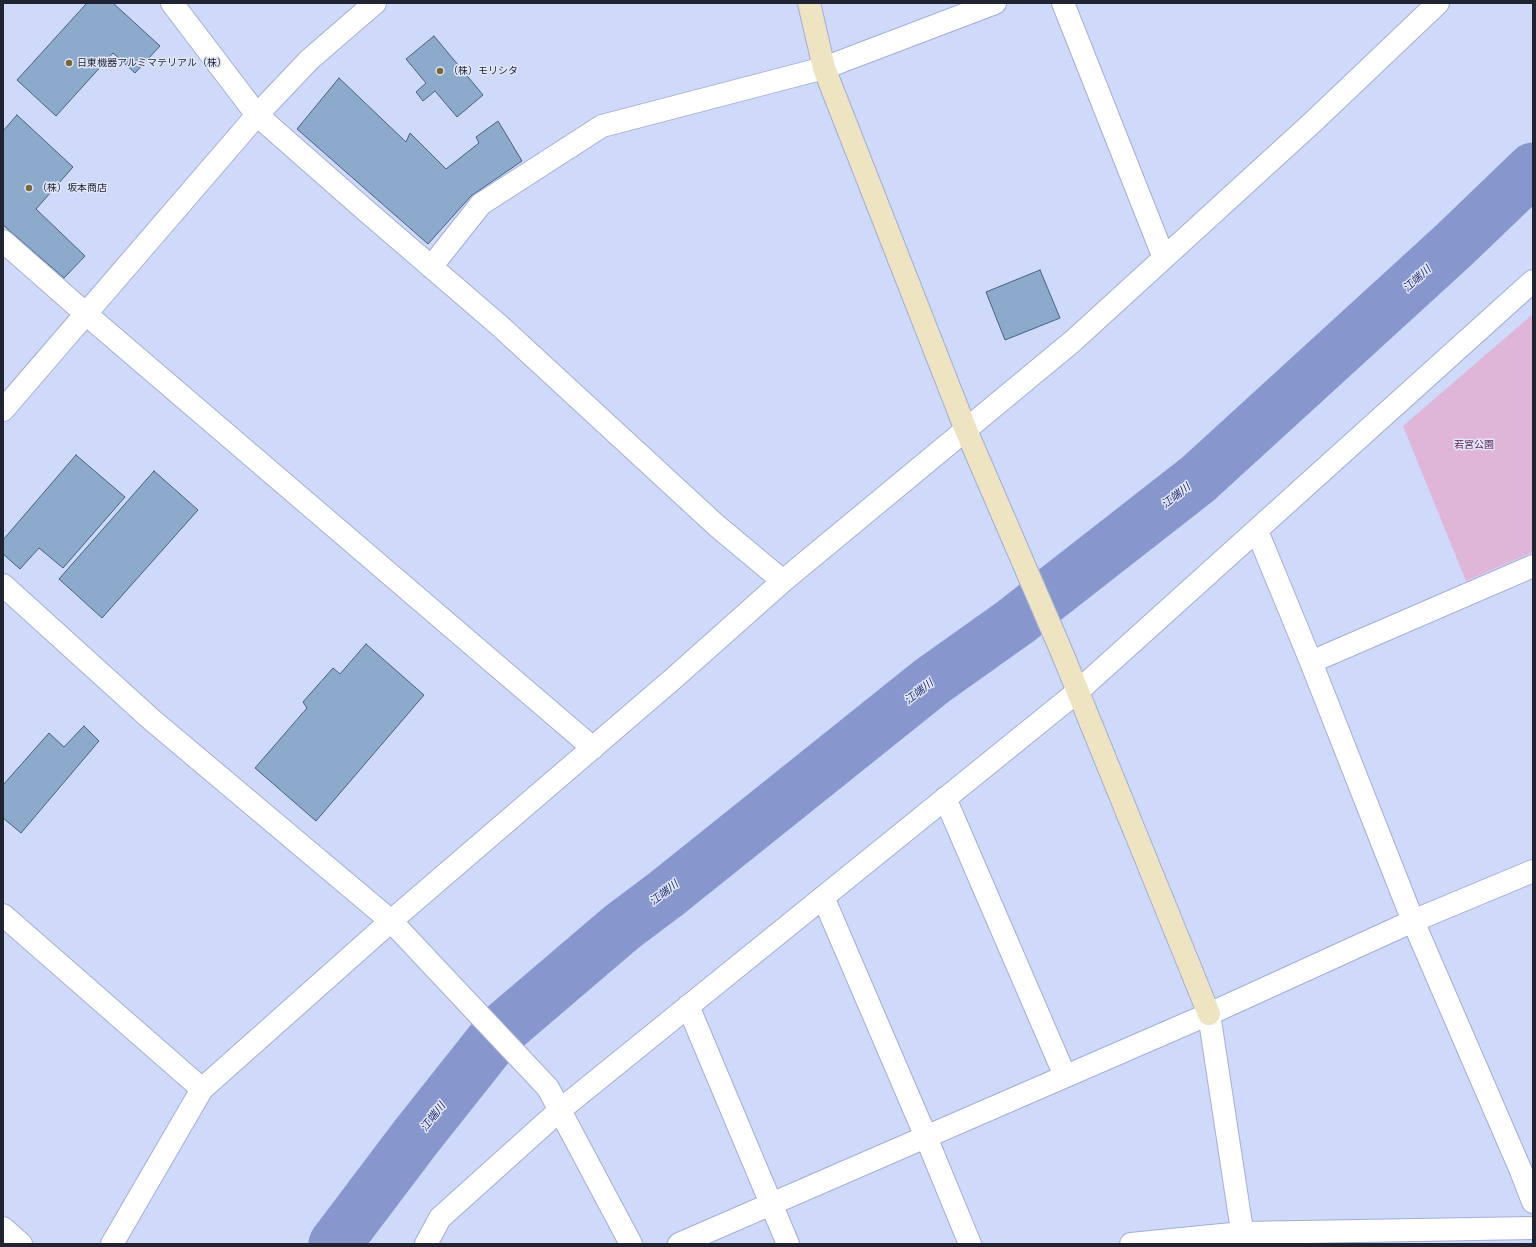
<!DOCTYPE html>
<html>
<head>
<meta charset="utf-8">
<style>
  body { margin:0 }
  #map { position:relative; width:1536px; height:1247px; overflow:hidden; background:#cfd9fa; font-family:Quicksand,sans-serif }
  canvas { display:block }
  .frame { position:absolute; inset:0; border:4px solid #1f2332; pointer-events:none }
</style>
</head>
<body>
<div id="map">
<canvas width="1536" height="1247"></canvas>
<div class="frame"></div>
</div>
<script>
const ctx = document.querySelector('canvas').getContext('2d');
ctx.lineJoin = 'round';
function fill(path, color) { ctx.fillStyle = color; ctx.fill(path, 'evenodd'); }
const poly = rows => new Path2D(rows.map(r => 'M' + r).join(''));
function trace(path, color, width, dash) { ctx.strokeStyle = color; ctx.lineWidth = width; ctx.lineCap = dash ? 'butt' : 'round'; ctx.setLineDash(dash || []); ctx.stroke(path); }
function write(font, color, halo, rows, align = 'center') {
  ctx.font = font + ' Quicksand,"Noto Sans JP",sans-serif'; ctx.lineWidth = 3; ctx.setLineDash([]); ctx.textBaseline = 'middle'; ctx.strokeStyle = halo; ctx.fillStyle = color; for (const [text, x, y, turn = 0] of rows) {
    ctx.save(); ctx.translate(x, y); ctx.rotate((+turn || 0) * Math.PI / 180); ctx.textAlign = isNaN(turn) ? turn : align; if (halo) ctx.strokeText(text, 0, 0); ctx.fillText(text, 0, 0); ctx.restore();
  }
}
const green = poly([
  [1533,314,1533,552,1466,581,1403,426]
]);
const river = poly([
  [335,1244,415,1138,499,1032,622,927,666,894,932,681,1015,622,1198,479,1454,245,1533,169]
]);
const building = poly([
  [87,3,113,3,160,46,135,73,113,53,56,116,17,80,87,3],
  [434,36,483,95,457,117,435,91,423,101,416,92,426,83,406,59,434,36],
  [339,78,406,142,410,133,446,169,479,143,476,137,498,121,522,161,471,196,428,244,297,129,339,78],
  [17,115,73,167,36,209,85,256,64,278,3,225,3,131,17,115],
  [1040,270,1060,318,1005,340,986,292,1040,270],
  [76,455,125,497,63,568,39,548,20,569,3,554,3,540,76,455],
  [154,471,198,510,102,618,59,579,154,471],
  [366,644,424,695,316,821,255,768,307,708,303,702,333,668,340,674,366,644],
  [84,726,99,741,21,833,3,818,3,785,49,733,64,747,84,726]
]);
const street = poly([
  [172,3,257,115,364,209,500,326,717,526,783,581],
  [1063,3,1164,258],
  [3,241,86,314,593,748],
  [431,267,481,204,602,126,824,68,995,3],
  [3,410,257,115,309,60,375,3],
  [1257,531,1311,662,1413,921,1521,1171,1533,1202],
  [3,585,152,720,391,921,202,1089,112,1244],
  [1311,662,1533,566],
  [945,798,1065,1076],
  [823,897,926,1137,970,1244],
  [3,915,202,1089],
  [688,1006,788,1244],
  [1209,1014,1244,1244],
  [3,1228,21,1244],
  [426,1244,440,1218,560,1110,1077,692,1533,281],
  [631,1244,548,1088,391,921,674,678,783,581,1073,341,1314,121,1438,3],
  [679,1244,1209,1014,1413,921,1533,871],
  [1131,1244,1242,1233,1533,1228]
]);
const secondary = poly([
  [809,3,824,68,966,430,1063,655,1209,1014]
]);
const markers = [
  [69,63,4,"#796836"],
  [440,71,4,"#796836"],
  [29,188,4,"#796836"]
];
const poiNames = [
  ["日東機器アルミマテリアル（株）",77,63],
  ["（株）モリシタ",448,71],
  ["（株）坂本商店",37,188]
];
const parkNames = [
  ["若宮公園",1474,445]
];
const waterNames = [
  ["江端川",1417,279,-42],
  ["江端川",1176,496,-38],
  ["江端川",919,692,-38],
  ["江端川",664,893,-38],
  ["江端川",433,1117,-52]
];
fill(green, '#dfb5d8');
trace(river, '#8797ce', 53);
fill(building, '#8caacb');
trace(building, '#45607f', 1);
trace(street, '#a2aed6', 24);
trace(secondary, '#a2aed6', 24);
trace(street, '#fff', 22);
trace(secondary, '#eee4c1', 22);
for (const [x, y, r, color] of markers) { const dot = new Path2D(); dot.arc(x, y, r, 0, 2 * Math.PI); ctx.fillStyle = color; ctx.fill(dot); trace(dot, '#e1e7f8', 1.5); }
write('10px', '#1f2332', '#e1e7f8', poiNames, 'left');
write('10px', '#5e2258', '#e1e7f8', parkNames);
write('italic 11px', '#212b6c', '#e1e7f8', waterNames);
</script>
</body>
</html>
